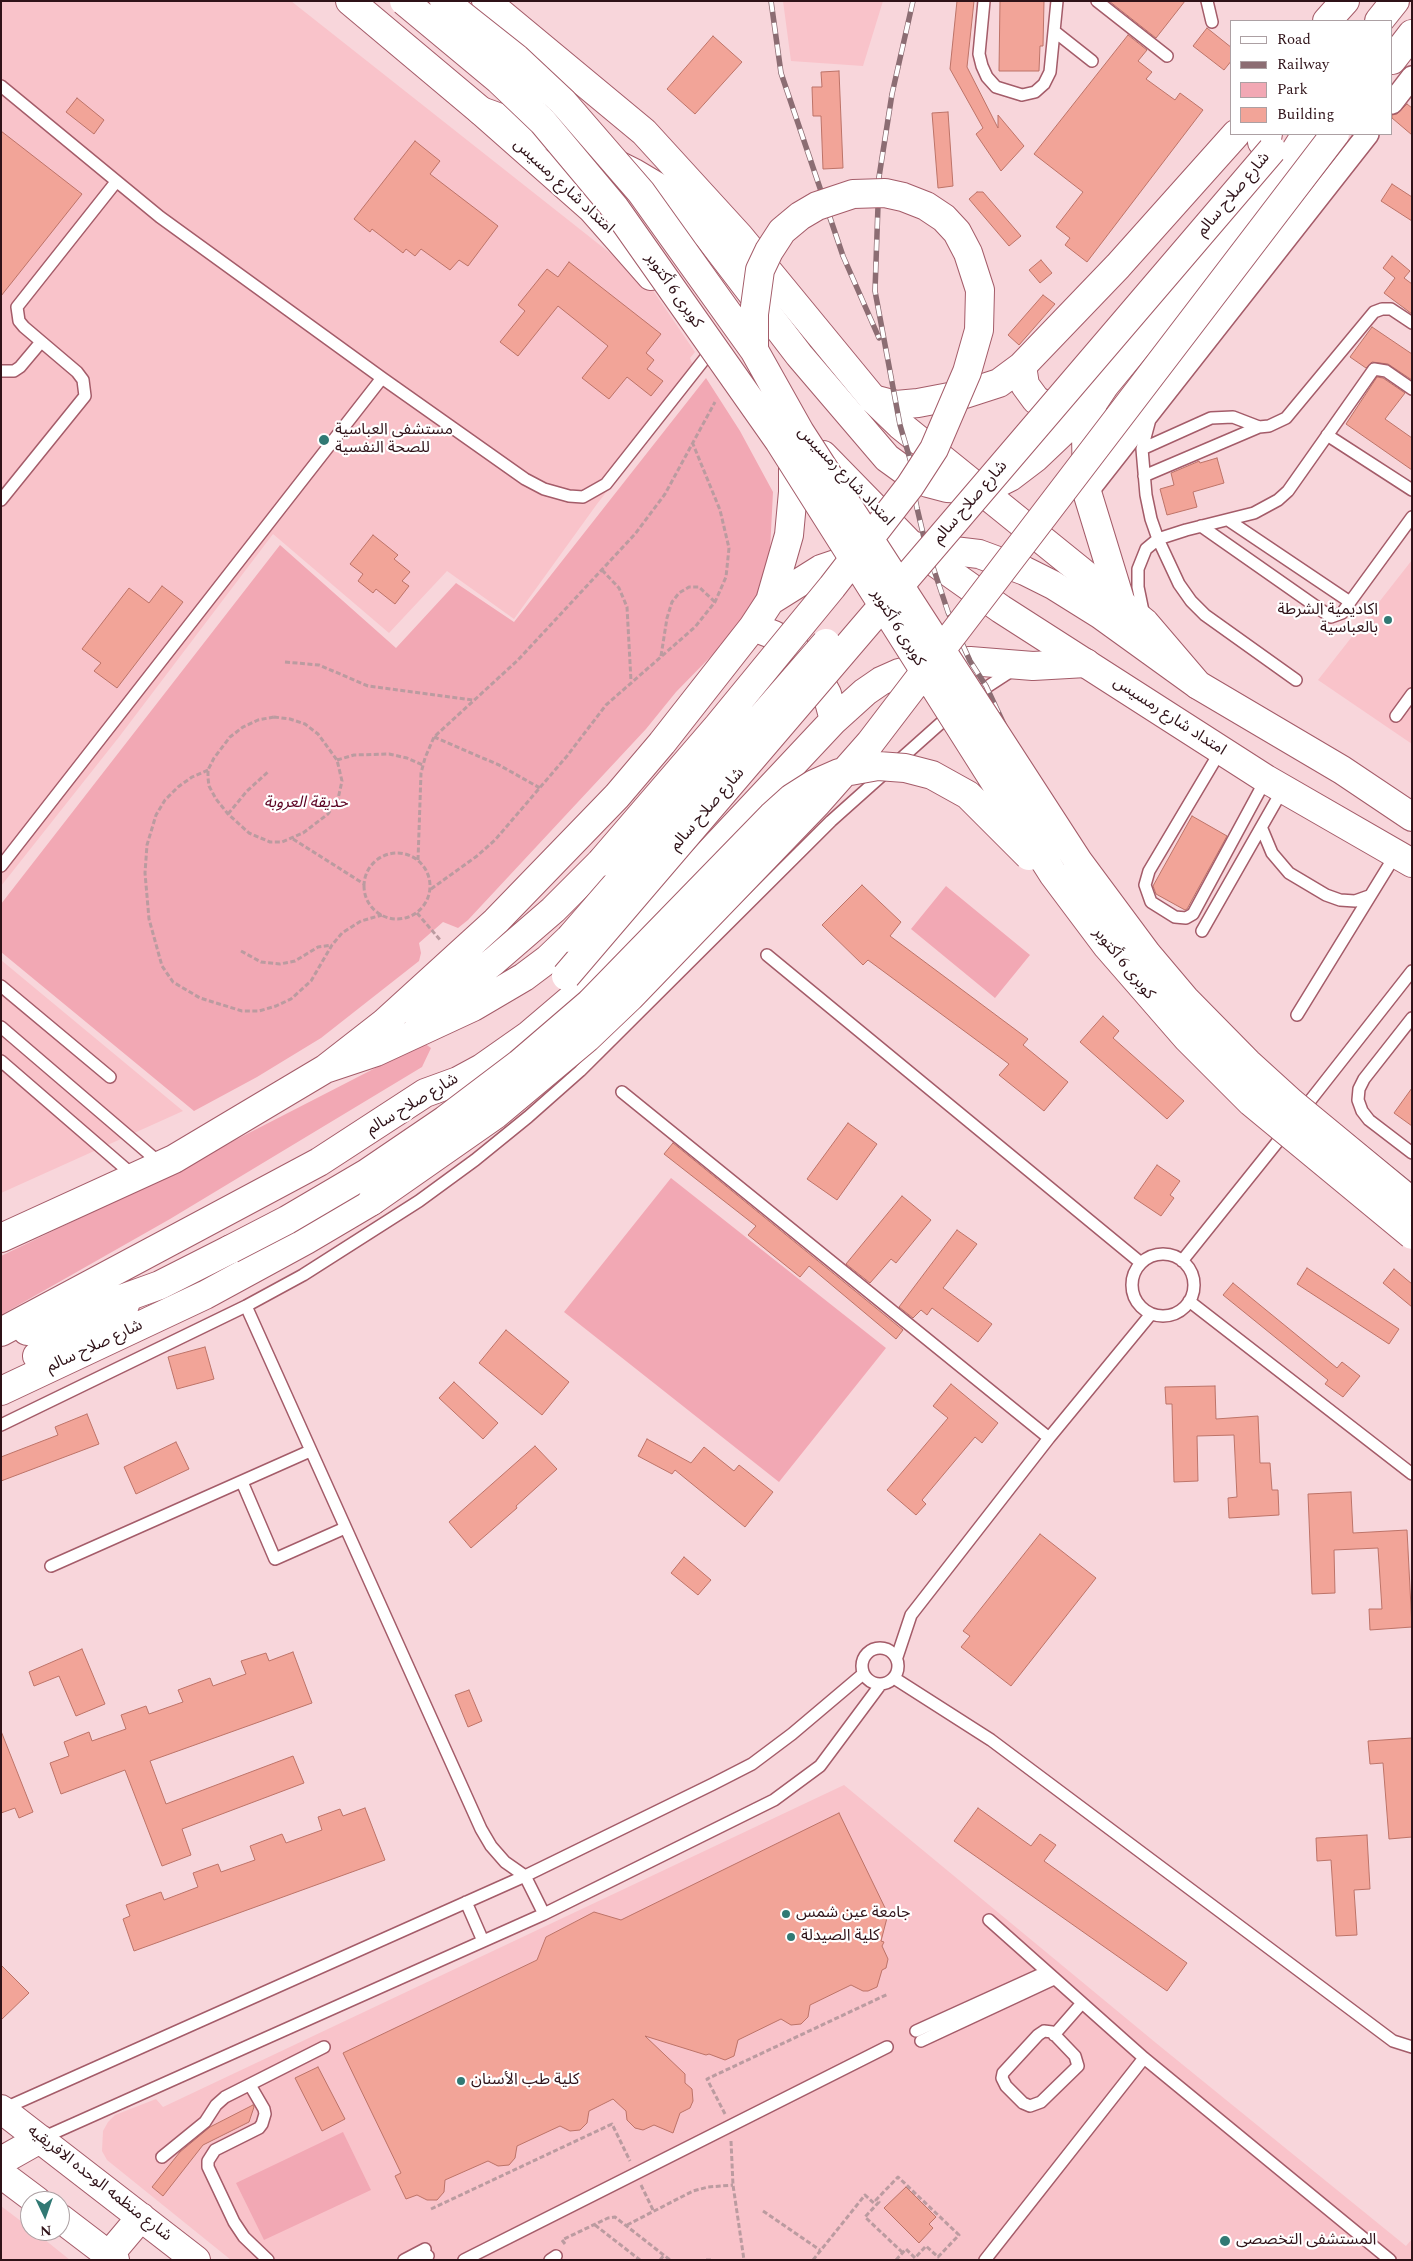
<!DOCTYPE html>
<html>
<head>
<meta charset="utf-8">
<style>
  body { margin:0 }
  #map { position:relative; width:1413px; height:2261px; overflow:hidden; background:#f8d6db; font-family:Spectral,serif }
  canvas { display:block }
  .frame { position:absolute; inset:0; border:2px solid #2f1218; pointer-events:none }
  .legend { position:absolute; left:1230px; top:20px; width:162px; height:115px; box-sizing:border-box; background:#fff; border:1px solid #aca0a3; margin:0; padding:6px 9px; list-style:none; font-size:15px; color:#2f1218 }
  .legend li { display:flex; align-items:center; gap:10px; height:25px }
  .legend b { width:25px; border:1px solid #aca0a3 }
  .north { position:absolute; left:20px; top:2191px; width:50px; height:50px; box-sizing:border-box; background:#fff; border:1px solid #aca0a3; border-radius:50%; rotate:177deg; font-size:14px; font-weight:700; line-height:20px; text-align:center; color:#2f1218 }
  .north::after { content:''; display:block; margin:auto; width:18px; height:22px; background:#317974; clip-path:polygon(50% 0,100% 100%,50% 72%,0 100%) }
</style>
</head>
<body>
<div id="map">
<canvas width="1413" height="2261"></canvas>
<div class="frame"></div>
<ul class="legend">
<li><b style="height:6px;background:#fff"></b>Road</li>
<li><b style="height:6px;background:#8c6d73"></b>Railway</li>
<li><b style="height:14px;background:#f2a8b4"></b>Park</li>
<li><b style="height:14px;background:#f2a498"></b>Building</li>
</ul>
<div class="north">N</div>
</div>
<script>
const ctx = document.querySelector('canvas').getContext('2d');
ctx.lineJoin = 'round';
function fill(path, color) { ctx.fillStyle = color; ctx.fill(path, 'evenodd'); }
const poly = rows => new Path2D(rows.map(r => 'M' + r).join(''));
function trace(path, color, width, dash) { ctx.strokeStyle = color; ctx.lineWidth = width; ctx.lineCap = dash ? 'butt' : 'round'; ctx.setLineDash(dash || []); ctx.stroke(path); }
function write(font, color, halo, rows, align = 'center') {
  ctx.font = font + ' Spectral,"Noto Sans Arabic",serif'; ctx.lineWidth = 4.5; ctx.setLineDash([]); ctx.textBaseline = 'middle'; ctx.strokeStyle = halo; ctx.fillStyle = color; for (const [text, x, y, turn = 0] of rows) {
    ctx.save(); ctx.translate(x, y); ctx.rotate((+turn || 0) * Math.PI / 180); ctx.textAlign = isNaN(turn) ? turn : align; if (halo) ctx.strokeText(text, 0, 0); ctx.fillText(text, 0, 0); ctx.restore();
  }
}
const built = poly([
  [1,1,291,1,648,283,695,352,690,358,697,376,597,504,514,619,447,571,389,633,273,534,119,737,1,886],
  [783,1,883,1,863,66,791,61],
  [1412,560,1412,744,1318,680],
  [1,960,183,1111,1,1193],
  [844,1785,1156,2043,1406,2246,1412,2239,1412,2260,231,2260,107,2160,102,2151,103,2131,108,2122,115,2115,156,2099,163,2107],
  [1,2206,30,2228,30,2231,34,2231,70,2260,1,2260]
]);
const green = poly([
  [706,378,740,431,773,492,769,570,757,603,723,644,676,692,646,729,468,920,458,928,443,922,419,943,421,953,419,961,321,1038,257,1077,194,1111,1,952,1,904,280,545,396,648,456,583,514,622],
  [946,886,1030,955,995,998,911,929],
  [424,1043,431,1048,422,1067,170,1219,1,1315,1,1256,136,1191],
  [671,1178,886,1348,779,1482,564,1312],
  [343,2132,371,2190,264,2240,236,2183]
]);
const building = poly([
  [957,1,974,1,967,67,998,128,998,115,1024,146,1001,171,976,134,983,128,950,69,957,1],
  [1000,1,1044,1,1043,46,1040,46,1039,71,999,71,1000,1],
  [1109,1,1185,1,1156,38,1109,1],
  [1207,28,1232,48,1232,60,1224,70,1193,46,1207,28],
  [1128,35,1147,50,1138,61,1152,72,1146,79,1175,100,1180,93,1203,110,1087,262,1065,245,1070,238,1056,227,1083,192,1034,154,1128,35],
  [713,36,742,62,695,114,667,89,713,36],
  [839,71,843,168,823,169,821,116,813,116,812,87,822,87,821,72,839,71],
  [77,98,104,120,94,134,66,112,77,98],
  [1407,104,1412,108,1412,135,1392,118,1392,115,1397,114,1407,104],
  [948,112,953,186,938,188,932,113,948,112],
  [1,131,82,194,1,296,1,131],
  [415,141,440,161,430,174,498,226,468,266,459,260,450,270,421,249,415,256,406,249,403,253,372,229,370,232,354,219,415,141],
  [1392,184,1412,197,1412,221,1381,201,1392,184],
  [977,192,983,192,1021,236,1009,246,969,199,977,192],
  [1392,256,1410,271,1404,278,1412,284,1412,314,1384,293,1395,278,1383,268,1392,256],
  [1041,260,1052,273,1040,283,1029,270,1041,260],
  [569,262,661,334,646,353,654,360,647,369,663,381,651,396,627,377,609,399,582,378,608,346,558,306,518,356,500,342,525,311,518,305,547,269,558,277,569,262],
  [1043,295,1055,304,1019,345,1008,335,1043,295],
  [1372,327,1412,354,1412,380,1388,364,1372,362,1366,368,1350,357,1372,327],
  [1377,377,1383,378,1405,393,1385,419,1412,438,1412,470,1346,424,1377,377],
  [1217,458,1224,483,1193,492,1197,507,1167,515,1160,489,1174,485,1171,473,1197,462,1199,461,1200,463,1217,458],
  [373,535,398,555,394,559,410,572,402,581,409,586,395,604,376,589,373,593,358,581,363,574,350,564,373,535],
  [162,586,183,602,117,688,94,671,101,663,82,649,129,588,149,603,162,586],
  [1192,816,1227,836,1187,909,1185,910,1156,894,1153,886,1192,816],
  [862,885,901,922,890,936,1028,1039,1023,1045,1068,1082,1044,1111,999,1075,1009,1064,868,960,863,965,822,925,862,885],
  [1103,1016,1119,1031,1113,1038,1184,1101,1167,1119,1080,1042,1103,1016],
  [1412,1088,1412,1126,1394,1113,1412,1088],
  [848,1123,877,1144,837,1200,807,1179,848,1123],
  [673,1143,903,1330,896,1339,809,1266,800,1277,748,1235,756,1226,664,1154,673,1143],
  [1157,1165,1180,1181,1170,1195,1174,1198,1161,1216,1134,1198,1157,1165],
  [902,1196,931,1220,896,1263,891,1259,870,1283,846,1264,902,1196],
  [957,1230,977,1244,943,1288,992,1324,978,1342,932,1308,927,1315,921,1310,913,1318,899,1307,957,1230],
  [1307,1268,1399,1329,1389,1344,1297,1284,1307,1268],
  [1394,1269,1412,1284,1412,1307,1383,1283,1394,1269],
  [1233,1283,1337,1368,1342,1362,1360,1376,1343,1397,1325,1384,1328,1380,1223,1295,1233,1283],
  [506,1330,569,1382,542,1415,479,1363,506,1330],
  [205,1347,214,1379,177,1389,168,1357,205,1347],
  [454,1382,498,1423,483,1439,439,1398,454,1382],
  [951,1384,998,1423,982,1443,975,1437,922,1500,926,1504,916,1515,887,1490,948,1418,933,1406,951,1384],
  [1215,1386,1216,1419,1258,1416,1260,1463,1270,1463,1272,1490,1278,1490,1279,1515,1229,1518,1228,1498,1237,1497,1234,1435,1197,1436,1198,1481,1174,1482,1172,1404,1166,1404,1165,1387,1215,1386],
  [87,1414,99,1444,1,1481,1,1457,58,1435,55,1427,87,1414],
  [647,1439,691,1463,704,1447,734,1471,739,1465,773,1492,745,1527,675,1470,672,1474,638,1456,647,1439],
  [176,1442,189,1469,136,1494,124,1467,176,1442],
  [535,1446,557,1469,516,1506,517,1508,471,1548,449,1522,535,1446],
  [1351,1492,1353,1533,1407,1530,1412,1627,1370,1630,1369,1609,1382,1609,1378,1548,1334,1550,1335,1593,1312,1594,1308,1494,1351,1492],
  [1040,1534,1096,1578,1011,1686,961,1647,970,1636,963,1631,1040,1534],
  [684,1557,711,1580,698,1595,671,1573,684,1557],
  [82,1649,105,1704,76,1716,59,1676,34,1686,29,1672,82,1649],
  [293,1652,312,1703,150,1761,166,1804,293,1756,304,1783,182,1829,191,1855,162,1866,125,1770,61,1794,50,1763,69,1756,64,1742,89,1732,92,1741,126,1729,121,1715,146,1706,149,1714,183,1702,178,1690,210,1678,213,1686,246,1674,241,1661,266,1653,269,1661,293,1652],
  [469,1690,482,1721,468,1727,455,1695,469,1690],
  [1,1731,33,1812,19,1818,15,1808,1,1813,1,1731],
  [1412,1738,1412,1837,1389,1839,1383,1763,1370,1764,1368,1741,1412,1738],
  [365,1808,385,1860,134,1951,123,1919,130,1916,126,1905,161,1892,164,1900,198,1887,193,1873,218,1864,221,1872,255,1860,250,1846,282,1834,286,1843,322,1830,318,1817,340,1809,343,1816,365,1808],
  [978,1808,1031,1846,1040,1834,1056,1845,1044,1861,1187,1963,1167,1991,954,1841,978,1808],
  [839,1813,888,1914,881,1941,884,1942,882,1946,888,1959,886,1968,882,1970,877,1987,868,1991,863,1991,851,1985,810,2005,808,2017,801,2024,791,2025,781,2019,738,2040,734,2056,725,2060,709,2054,706,2055,645,2036,685,2074,685,2083,692,2089,693,2101,690,2108,680,2113,673,2133,654,2125,643,2130,635,2128,627,2120,626,2111,613,2099,589,2111,587,2123,580,2130,570,2131,560,2126,517,2146,515,2158,509,2165,498,2166,488,2161,445,2180,444,2192,437,2200,427,2200,417,2195,406,2199,395,2176,401,2173,343,2053,537,1960,546,1937,594,1912,621,1920,839,1813],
  [1367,1835,1370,1889,1354,1890,1357,1935,1336,1936,1331,1860,1317,1861,1316,1838,1367,1835],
  [1,1965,29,1993,1,2020,1,1965],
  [318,2067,345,2119,322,2131,295,2078,318,2067],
  [253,2105,254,2107,249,2122,203,2145,163,2196,152,2187,180,2152,210,2127,253,2105],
  [906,2187,936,2217,929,2224,933,2228,919,2243,884,2208,906,2187]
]);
const path = poly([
  [602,570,619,588,627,607,631,681],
  [661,656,667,618,672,602,679,593,689,587,699,587,715,602],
  [285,662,319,665,368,686,473,700],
  [274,717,290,719,305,724,318,734,337,760,342,781,338,799,328,814,303,833,282,842,270,842,249,833,228,814,216,799,209,786,208,778,208,770,214,758,230,737,243,727,258,720,274,717],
  [434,737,499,765,540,788],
  [337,760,354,755,389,754,407,758,423,765],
  [208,770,192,777,178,787,165,800,156,815,147,845,145,873,149,919,162,966,173,982,200,998,242,1011,259,1011,276,1006,291,999,311,981,332,945,342,933,361,921,382,915],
  [228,814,247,791,269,771],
  [293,839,364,884],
  '364 886a33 33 0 1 1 66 0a33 33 0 1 1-66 0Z',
  [418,860,421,773,425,758,434,737,518,660,635,534,665,494,715,402],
  [431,889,477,856,495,840,567,756,606,705,695,627,715,602,726,577,729,548,720,510,693,444],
  [417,913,441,941],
  [241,951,261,962,280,964,295,961,318,947,332,945],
  [725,2114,707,2079,888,1994],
  [731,2141,733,2185,744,2260],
  [641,2185,654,2212],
  [431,2209,612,2124,630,2161],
  [763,2211,820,2250],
  [595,2225,640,2260],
  [627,2225,693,2191,708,2187,733,2185],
  [565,2244,562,2240,608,2218,615,2217,670,2260],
  [660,2260,664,2255],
  [706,2260,712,2260],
  [813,2260,865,2195,876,2205],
  [896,2260,906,2249,915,2258,926,2246,938,2257,959,2235,898,2177,876,2200,879,2202,865,2217,902,2252]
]);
const lane = poly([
  [984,1,979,54,982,66,987,77,996,87,1022,95,1035,92,1044,84,1050,72,1057,1],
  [1097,1,1167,56],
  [1207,1,1212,22],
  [1054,31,1092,61],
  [1,86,160,217,382,378,525,479,544,489,569,496,583,497,606,484,714,347],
  [1,371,14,371,20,367,41,342],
  [1149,423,1142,449,1146,495,1151,519,1158,539,1179,584,1191,601,1205,615,1296,680],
  [1327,435,1412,490],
  [1142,449,1211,418,1233,417,1259,427],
  [1144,476,1259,427,1269,426,1286,418,1374,312,1382,309,1391,309,1412,323],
  [1,500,85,396,83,380,77,372,24,327,19,321,17,307,116,182],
  [1228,520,1350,602],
  [1201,526,1331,617,1342,613,1412,517],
  [1144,616,1138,587,1138,569,1146,549,1158,539,1186,530,1254,513,1278,500,1288,491,1374,369,1386,371,1412,389],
  [970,698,1013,670],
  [1396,716,1412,694],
  [1221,750,1149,871,1145,885,1151,902,1175,917,1186,918,1193,914,1266,779],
  [1262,829,1272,853,1289,873,1326,895,1340,900,1355,901,1369,896],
  [1,866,382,378],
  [1202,931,1283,789],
  [767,955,1141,1263],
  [1,986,110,1077],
  [1297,1015,1396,854],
  [1412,1018,1364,1079,1359,1089,1358,1100,1362,1111,1369,1120,1412,1153],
  [1,1027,161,1164],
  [1,1061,134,1176],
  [622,1092,1049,1438],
  [1302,1111,1412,971],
  '1132 1285a31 31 0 1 1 62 0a31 31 0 1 1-62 0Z',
  [1182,1261,1287,1130],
  [1189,1301,1412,1474],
  [246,1306,481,1829,491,1846,505,1862,525,1876,544,1914],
  [1,1425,246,1306,303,1275,419,1201,475,1160,528,1117,580,1071,831,821,952,713],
  [242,1482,275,1559,345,1528],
  [51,1566,310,1451],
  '862 1666a18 18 0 1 1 36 0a18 18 0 1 1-36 0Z',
  [897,1657,911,1615,1049,1438,1151,1314],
  [894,1678,991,1740,1393,2041,1412,2047],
  [466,1902,483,1941],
  [989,1920,1144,2058,1390,2260],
  [916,2031,1046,1972],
  [1044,2031,1052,2032,1075,2056,1078,2066,1041,2102,1030,2106,1023,2103,1006,2086,1002,2078,1003,2073,1038,2035,1044,2031],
  [1054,2035,1082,2003],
  [921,2041,1054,1979],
  [250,2085,264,2109,265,2114,262,2124,259,2128,215,2150,208,2161,208,2167,234,2222,244,2237,268,2260],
  [3,2109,525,1876,713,1784,752,1764,792,1734,863,1674],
  [40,2139,544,1914,774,1800,820,1766,881,1684],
  [162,2157,205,2122,216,2105,225,2097,324,2047],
  [404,2260,425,2249],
  [422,2260,428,2256],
  [464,2260,887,2047],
  [550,2260,556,2256],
  [985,2260,1144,2058]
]);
const street = poly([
  [1392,103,1412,77],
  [1087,492,1368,134]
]);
const secondary = poly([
  [37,1356,125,1305],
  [1,1391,205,1295,306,1240,372,1201],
  [1,2109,196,2260],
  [1,2161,40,2139],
  [1,2174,37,2201],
  [60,2218,115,2260],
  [109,2255,141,2217]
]);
const primary = poly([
  [350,1,481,111,592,209,651,276],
  [486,1,644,132,739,236,873,399,900,425,1145,623,1198,685,1342,770,1412,817],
  [823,455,912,546,1001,609,1266,779,1412,863]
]);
const highway = poly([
  [1327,21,1345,1],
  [1379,21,1395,1],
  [1392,60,1412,34],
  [481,111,586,149,634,173,666,192,708,236,799,355,887,458,905,471,928,483,947,488,966,489,996,484,1010,477,1035,458,1093,403],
  [1262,142,1268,134],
  [1022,366,1025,385,1036,400,1053,409,1075,409],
  [873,399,896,405,918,403,965,394,999,383,1022,366,1118,266,1236,134],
  [770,601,789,535,793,492,793,453],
  [1121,603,1087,492,1086,433,1093,403,1105,385,1289,161,1306,134],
  [753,627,774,635,796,650,814,670,827,694,834,720],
  [419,1020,494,961,553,910,601,862],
  [325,1069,384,1023,496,921,617,796,662,743,753,627,770,601,821,569,880,549,912,546,979,554,1025,571,1053,585,1101,615,1198,685],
  [1,1238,174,1159,325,1069,376,1052,473,1007,524,977,548,959,570,938],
  [27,1331,66,1319,160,1285,231,1249],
  [1,1332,319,1162,425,1093,458,1081,482,1068,529,1035,576,995,834,720,865,692,881,681,899,673,938,663,970,661,1033,666,1086,663]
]);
const rail = poly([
  [771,1,781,73,843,256,879,338],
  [913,1,892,94,879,177,875,291,900,425,912,466,910,473,917,508,926,546,948,612,970,661,986,686,1008,733,1097,873,1189,990,1253,1057,1412,1186]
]);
const highwayBridge = poly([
  [404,1,499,80,543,122,615,208,779,441,1053,874,1107,946,1187,1038,1251,1102,1412,1235],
  [444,1,516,58,563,102,641,192,754,350,800,432,1078,861,1147,954,1185,999,1248,1063,1292,1103,1412,1202],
  [601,862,718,726,832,587,910,486,934,449,967,372,979,330,980,290,968,253,957,232,944,218,926,206,903,197,885,193,853,194,817,206,800,216,782,231,769,251,760,270,754,314,754,350],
  [570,938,826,643],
  [566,976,1272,150],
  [372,1201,495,1115,587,1038,630,997,817,803,870,743,1335,134],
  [231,1249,287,1220,367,1173,445,1120,519,1064,590,1003,772,816,792,798,814,784,839,773,878,766,905,768,932,775,968,795,1029,856]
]);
const markers = [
  [324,440,6,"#317974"],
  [1388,620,5,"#317974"],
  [786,1914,5,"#317974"],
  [791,1937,5,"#317974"],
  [461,2081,5,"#317974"],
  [1225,2241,6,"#317974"]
];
const streetNames = [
  ["امتداد شارع رمسيس",563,187,43],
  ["شارع صلاح سالم",1234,195,-50],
  ["كوبرى 6 أكتوبر",673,291,55],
  ["امتداد شارع رمسيس",845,477,46],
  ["شارع صلاح سالم",971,503,-49],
  ["كوبرى 6 أكتوبر",897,628,58],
  ["امتداد شارع رمسيس",1169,717,33],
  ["شارع صلاح سالم",708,810,-49],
  ["كوبرى 6 أكتوبر",1123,964,51],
  ["شارع صلاح سالم",413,1105,-31],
  ["شارع صلاح سالم",95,1347,-25],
  ["شارع منظمه الوحده الافريقيه",99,2184,38]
];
const poiNames = [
  ["مستشفى العباسية",335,431],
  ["للصحة النفسية",335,449],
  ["اكاديمية الشرطة",1378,611,"right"],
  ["بالعباسية",1378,629,"right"],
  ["جامعة عين شمس",796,1914],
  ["كلية الصيدلة",801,1937],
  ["كلية طب الأسنان",471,2081],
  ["المستشفى التخصصى",1236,2241]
];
const parkNames = [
  ["حديقة العروبة",306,804]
];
fill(built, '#f9c3ca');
fill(green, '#f2a8b4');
fill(building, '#f2a498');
trace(building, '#bd7368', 1);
trace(lane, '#a45c69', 14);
trace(street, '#a45c69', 24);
trace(secondary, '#a45c69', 30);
trace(primary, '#a45c69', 30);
trace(highway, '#a45c69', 30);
trace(path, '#bb9ba0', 3, [5, 2.5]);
trace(lane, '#fff', 11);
trace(street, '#fff', 21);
trace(secondary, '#fff', 28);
trace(primary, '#fff', 28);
trace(highway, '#fff', 28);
trace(rail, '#8c6d73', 5.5);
trace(rail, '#fff', 4, [11]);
trace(highwayBridge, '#a45c69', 30, []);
trace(highwayBridge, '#fff', 28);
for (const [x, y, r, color] of markers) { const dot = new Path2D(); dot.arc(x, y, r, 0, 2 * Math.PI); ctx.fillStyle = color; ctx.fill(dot); trace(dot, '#fff', 2); }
write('16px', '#2f1218', '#fff', streetNames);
write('16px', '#2f1218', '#fff', poiNames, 'left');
write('italic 16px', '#5b0222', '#fff', parkNames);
</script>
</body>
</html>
